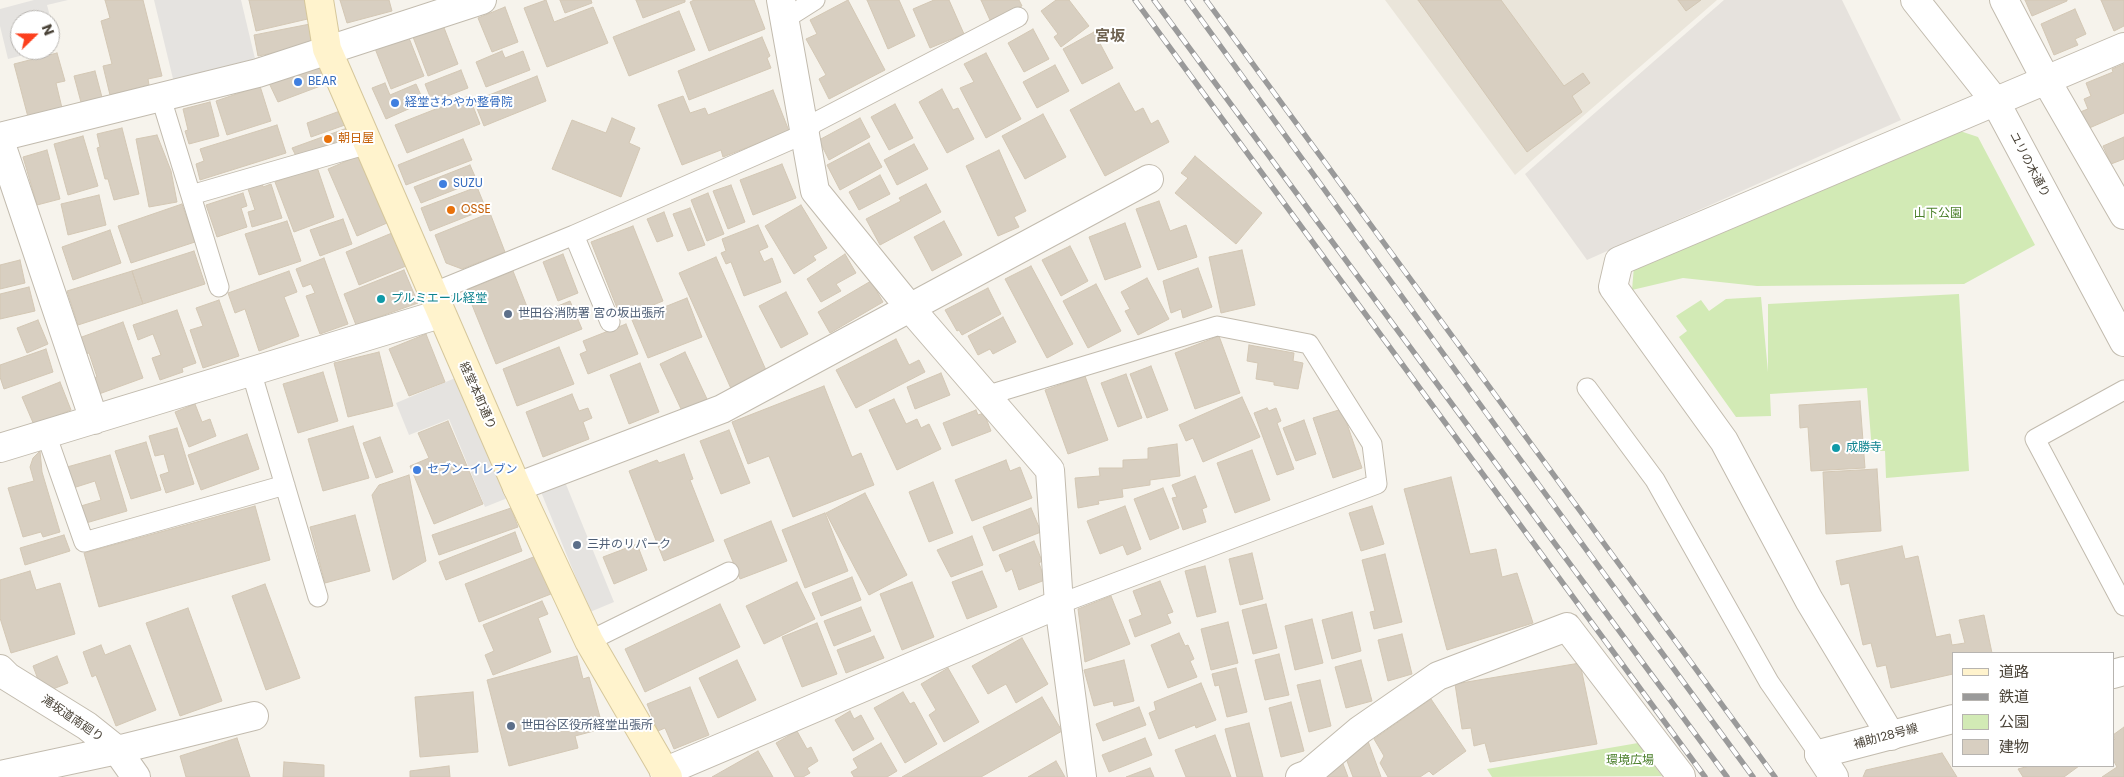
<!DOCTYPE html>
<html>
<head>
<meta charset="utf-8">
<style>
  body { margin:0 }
  #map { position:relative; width:2124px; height:777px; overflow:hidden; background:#f6f3ec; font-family:Poppins,"Noto Sans JP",sans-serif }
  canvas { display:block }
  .legend { position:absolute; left:1952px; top:652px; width:162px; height:115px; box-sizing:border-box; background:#fff; border:1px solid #b7b4b0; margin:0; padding:6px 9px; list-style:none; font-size:15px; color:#4b4439 }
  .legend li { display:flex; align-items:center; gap:10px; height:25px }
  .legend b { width:25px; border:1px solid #b7b4b0 }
  .north { position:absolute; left:10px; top:10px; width:50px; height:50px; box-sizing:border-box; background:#fff; border:1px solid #b7b4b0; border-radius:50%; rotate:68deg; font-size:14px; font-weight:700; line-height:20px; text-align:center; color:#4b4439 }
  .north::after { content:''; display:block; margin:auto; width:18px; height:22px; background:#fc3f1d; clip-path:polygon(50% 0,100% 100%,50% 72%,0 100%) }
</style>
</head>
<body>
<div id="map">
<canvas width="2124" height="777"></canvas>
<ul class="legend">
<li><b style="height:6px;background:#fff3cd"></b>道路</li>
<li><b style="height:6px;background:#9a9a9a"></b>鉄道</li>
<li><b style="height:14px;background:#d2eab5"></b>公園</li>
<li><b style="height:14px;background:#d8cfc1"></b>建物</li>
</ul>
<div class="north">N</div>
</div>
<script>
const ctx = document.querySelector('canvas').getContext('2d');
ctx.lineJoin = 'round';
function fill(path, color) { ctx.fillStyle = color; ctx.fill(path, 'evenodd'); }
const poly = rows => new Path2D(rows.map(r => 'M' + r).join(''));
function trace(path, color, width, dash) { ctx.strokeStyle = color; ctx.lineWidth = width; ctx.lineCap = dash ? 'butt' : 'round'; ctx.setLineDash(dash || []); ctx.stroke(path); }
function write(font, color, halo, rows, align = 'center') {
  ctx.font = font + ' Poppins,"Noto Sans JP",sans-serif'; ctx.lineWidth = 4; ctx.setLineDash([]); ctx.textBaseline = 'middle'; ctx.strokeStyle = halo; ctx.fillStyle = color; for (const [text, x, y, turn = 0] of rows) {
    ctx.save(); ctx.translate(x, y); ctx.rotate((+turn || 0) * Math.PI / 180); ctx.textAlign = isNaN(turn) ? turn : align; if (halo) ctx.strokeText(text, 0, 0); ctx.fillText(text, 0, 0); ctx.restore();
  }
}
const residential = poly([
  [1385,0,1717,0,1515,175]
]);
const industrial = poly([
  [1724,0,1842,0,1901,120,1587,260,1525,174]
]);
const green = poly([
  [1957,130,1978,137,2035,245,1964,284,1757,286,1683,278,1632,290,1634,266],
  [1959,294,1969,471,1886,478,1885,451,1872,451,1867,388,1770,394,1771,416,1736,417,1679,337,1687,331,1676,316,1701,300,1709,311,1726,299,1761,297,1768,372,1768,304],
  [1638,743,1662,776,1492,777,1487,769]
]);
const parking = poly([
  [34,0,68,0,47,5,58,46,50,48,50,20,20,20,20,50,43,50,8,59,0,26,0,9],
  [154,0,241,0,256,63,174,83],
  [460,376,510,497,485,507,449,419,409,435,396,403],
  [563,477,614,602,590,612,539,487]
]);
const building = poly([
  [105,0,143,0,162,76,148,79,149,85,110,95,103,66,112,64,101,21,110,18,105,0],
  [249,0,308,0,312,18,256,31,249,0],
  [340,0,389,0,392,11,347,23,340,0],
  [546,0,554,22,593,7,608,43,547,67,524,8,546,0],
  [560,0,591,0,592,3,565,13,560,0],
  [636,0,685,0,685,2,643,18,636,0],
  [694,0,754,0,765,29,709,51,690,2,694,0],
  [848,0,885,70,829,99,819,79,826,75,806,39,817,34,810,20,848,0],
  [867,0,899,0,915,36,888,49,867,0],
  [934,0,949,0,964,34,930,48,913,9,934,0],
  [981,0,1019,0,1022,6,990,20,981,0],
  [1056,0,1069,0,1089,26,1061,47,1054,37,1058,34,1041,11,1056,0],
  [1418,0,1501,0,1564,86,1583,73,1590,83,1572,96,1582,112,1527,152,1418,0],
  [1678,0,1701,0,1686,11,1678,0],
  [2025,0,2067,0,2067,1,2032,16,2025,0],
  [2101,0,2124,0,2124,26,2114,31,2101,0],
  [505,7,518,42,492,52,478,18,505,7],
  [2075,9,2086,34,2075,39,2078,45,2054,55,2041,24,2075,9],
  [679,11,695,50,629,76,613,37,679,11],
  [310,24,315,45,258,56,254,35,310,24],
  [443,25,458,64,428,76,413,37,443,25],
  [1033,29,1049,59,1024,72,1008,43,1033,29],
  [1094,32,1113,68,1082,84,1063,49,1094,32],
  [407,33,424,76,391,89,374,46,407,33],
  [762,37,770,56,767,58,771,68,689,100,678,71,762,37],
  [502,51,505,58,523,51,530,70,486,87,476,62,502,51],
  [57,53,65,81,56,83,62,108,28,117,14,64,57,53],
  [986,53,1021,119,986,138,960,88,974,82,964,64,986,53],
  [2124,64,2124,113,2087,129,2080,112,2088,109,2084,99,2091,96,2086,83,2113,72,2112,69,2124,64],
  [325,65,331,82,278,102,269,83,325,65],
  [1055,65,1069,91,1037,108,1023,82,1055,65],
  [461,70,468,88,432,102,425,84,461,70],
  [95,71,103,101,82,106,74,76,95,71],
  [537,76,546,101,484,126,474,101,537,76],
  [385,83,390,95,416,84,424,102,386,119,372,88,385,83],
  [1119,83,1135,112,1143,108,1151,124,1158,120,1169,142,1105,176,1070,110,1119,83],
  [260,86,271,121,227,135,216,101,260,86],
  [942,89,953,110,958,108,974,139,947,153,919,102,942,89],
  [773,90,789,131,723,157,721,150,682,165,658,105,683,96,690,113,705,108,708,115,773,90],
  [469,96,480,124,407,153,395,125,469,96],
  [210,102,219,136,189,144,185,131,188,130,183,109,210,102],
  [895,104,913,138,889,150,871,117,895,104],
  [340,111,345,125,311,137,307,123,340,111],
  [1043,114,1066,157,1025,179,1002,136,1043,114],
  [612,118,635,128,629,143,640,148,621,197,552,169,572,120,606,133,612,118],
  [860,118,870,137,829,160,819,140,860,118],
  [277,125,286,153,200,180,196,164,204,161,200,149,277,125],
  [350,127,353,136,296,156,292,148,350,127],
  [122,128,139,194,114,200,108,179,105,179,97,148,100,147,97,134,122,128],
  [157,135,171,171,177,202,149,207,136,139,157,135],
  [83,136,98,186,68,195,54,144,83,136],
  [2124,137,2124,159,2111,164,2103,146,2124,137],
  [463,139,472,160,406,185,398,165,463,139],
  [869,143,882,167,840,190,827,165,869,143],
  [914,144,928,169,897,185,884,160,914,144],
  [47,150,60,199,37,205,23,157,47,150],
  [999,150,1026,211,1014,217,1019,227,998,236,966,166,999,150],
  [358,156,387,223,357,236,328,169,358,156],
  [1195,156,1262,213,1236,244,1175,193,1188,178,1181,173,1195,156],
  [782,164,796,198,753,215,740,180,782,164],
  [470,165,477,181,421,203,414,187,470,165],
  [317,167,334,217,294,232,275,182,317,167],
  [880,175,890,194,859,210,849,192,880,175],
  [262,182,263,187,271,184,282,218,252,227,248,212,255,210,247,186,262,182],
  [926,184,941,212,880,245,866,219,901,201,899,198,926,184],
  [731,185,745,222,728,229,713,191,731,185],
  [477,187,486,209,430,231,421,208,477,187],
  [243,193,247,206,241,208,247,227,217,237,206,205,243,193],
  [708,193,724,234,707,241,691,200,708,193],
  [99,195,106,225,68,235,61,204,99,195],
  [1159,201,1170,231,1186,225,1197,257,1158,270,1136,209,1159,201],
  [182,204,195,242,131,263,118,226,182,204],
  [801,205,827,248,813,256,816,260,794,274,765,226,801,205],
  [690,208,705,245,688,251,673,214,690,208],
  [664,212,673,236,657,242,647,219,664,212],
  [490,213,505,252,462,269,446,263,435,235,490,213],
  [343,219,352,244,320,256,310,230,343,219],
  [287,221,301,261,259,275,245,234,287,221],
  [944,221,962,255,932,271,914,237,944,221],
  [1125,223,1141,267,1105,280,1089,237,1125,223],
  [758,225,768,247,759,251,764,262,772,258,781,282,744,296,731,262,726,264,721,253,726,251,722,239,758,225],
  [633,226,663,301,621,318,591,242,633,226],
  [110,230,121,263,73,280,62,247,110,230],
  [392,233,406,266,359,285,346,252,392,233],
  [1070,246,1088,281,1061,296,1042,260,1070,246],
  [1242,250,1255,305,1221,313,1209,257,1242,250],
  [194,251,205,284,143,304,132,271,194,251],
  [563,254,578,293,558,301,543,262,563,254],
  [845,254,856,273,836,284,841,291,821,302,807,279,845,254],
  [716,257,769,377,733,393,679,273,716,257],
  [324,258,348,324,320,334,306,296,315,293,311,284,303,287,296,269,324,258],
  [20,260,25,283,0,289,0,265,20,260],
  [1031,266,1073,344,1047,358,1005,279,1031,266],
  [1198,268,1212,307,1183,318,1181,309,1171,313,1163,281,1198,268],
  [404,270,418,303,356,325,344,294,404,270],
  [132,271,143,304,78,325,67,291,132,271],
  [289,271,297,292,284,297,299,336,259,351,245,309,235,313,228,293,289,271],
  [513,271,531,317,570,301,582,329,496,364,466,290,513,271],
  [1147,278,1169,319,1138,335,1125,311,1130,309,1121,292,1147,278],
  [871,281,883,302,830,333,818,312,871,281],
  [1096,284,1121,331,1088,348,1063,301,1096,284],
  [29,287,35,311,0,319,0,294,29,287],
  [988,288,1001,314,962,335,959,330,957,331,945,310,988,288],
  [786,292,808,334,781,348,759,306,786,292],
  [687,298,702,337,648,358,632,320,687,298],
  [219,300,239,356,203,368,190,330,203,326,196,308,219,300],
  [177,310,196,363,182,368,183,372,160,380,152,358,161,355,153,334,138,340,133,325,177,310],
  [1003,317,1016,342,993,354,990,349,978,355,968,336,1003,317],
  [38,320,48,344,27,353,17,328,38,320],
  [123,322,143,378,99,394,93,378,97,377,89,353,85,354,79,338,123,322],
  [626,324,638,354,588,374,580,354,587,351,583,341,626,324],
  [426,334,445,382,409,396,389,349,426,334],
  [1219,336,1240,393,1195,409,1175,353,1219,336],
  [896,339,909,365,919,360,925,372,856,408,836,370,896,339],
  [1249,345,1294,353,1293,361,1303,363,1298,389,1274,385,1274,382,1256,379,1258,363,1247,361,1249,345],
  [559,347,574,384,517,406,503,369,559,347],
  [46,349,53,372,4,389,0,377,0,365,46,349],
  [379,352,393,406,348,417,334,363,379,352],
  [685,352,707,399,682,411,660,364,685,352],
  [640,363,659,412,629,424,610,375,640,363],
  [1151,366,1168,410,1147,418,1130,374,1151,366],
  [323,372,338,421,298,433,283,384,323,372],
  [941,373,950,395,915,409,907,387,941,373],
  [1126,374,1142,418,1118,427,1101,383,1126,374],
  [1085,376,1108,440,1068,454,1045,390,1085,376],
  [60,382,71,410,34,425,22,397,60,382],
  [824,386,852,457,861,453,874,485,793,517,769,456,748,464,732,422,824,386],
  [572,394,579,411,588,408,592,418,583,422,589,439,543,457,526,412,572,394],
  [1242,397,1260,437,1203,462,1193,438,1186,441,1179,425,1242,397],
  [894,399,906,424,917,419,921,428,929,424,941,449,897,470,869,410,894,399],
  [1860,401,1865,468,1811,471,1808,427,1800,428,1799,405,1860,401],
  [195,404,202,422,210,419,216,436,189,447,175,412,195,404],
  [1267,408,1269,411,1276,408,1281,421,1277,423,1294,469,1277,475,1254,413,1267,408],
  [1342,409,1362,468,1333,478,1313,418,1342,409],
  [976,410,978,415,984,413,991,431,952,446,943,423,976,410],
  [1304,420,1316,454,1296,461,1283,428,1304,420],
  [448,421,483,504,434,524,410,466,429,458,418,433,448,421],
  [353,426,369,478,323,491,308,439,353,426],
  [177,428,194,484,166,493,160,475,169,472,164,454,155,456,149,436,177,428],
  [729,430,750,483,721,494,700,441,729,430],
  [247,434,259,469,201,490,188,455,247,434],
  [380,437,393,472,376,478,363,443,380,437],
  [146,442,161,490,131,499,115,451,146,442],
  [1177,444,1180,476,1150,480,1150,485,1122,489,1123,497,1098,501,1099,504,1078,508,1075,478,1100,476,1099,468,1123,468,1123,460,1148,459,1148,448,1177,444],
  [1252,450,1270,500,1235,513,1217,463,1252,450],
  [40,451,42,472,60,532,43,537,41,532,23,537,8,488,34,481,30,467,33,458,40,451],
  [684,454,693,479,690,480,714,541,664,561,629,471,657,460,659,463,684,454],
  [110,455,127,511,86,523,81,506,101,500,95,481,73,488,67,467,110,455],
  [1006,460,1010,471,1020,467,1032,498,972,521,955,480,1006,460],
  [1877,469,1881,531,1826,534,1823,472,1877,469],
  [409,475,426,561,393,580,372,495,379,485,409,475],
  [1195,476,1207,507,1202,509,1206,522,1183,530,1172,498,1177,497,1172,485,1195,476],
  [1451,477,1470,554,1496,549,1502,577,1517,573,1533,623,1447,650,1404,489,1451,477],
  [933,482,953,533,929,542,909,492,933,482],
  [1163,488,1179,528,1150,540,1134,499,1163,488],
  [865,493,907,575,869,595,826,513,865,493],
  [255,506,270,560,99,607,84,553,255,506],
  [1125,506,1141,549,1127,555,1123,545,1100,554,1087,521,1125,506],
  [1372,506,1384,544,1361,551,1349,513,1372,506],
  [511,508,518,527,439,555,432,535,511,508],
  [1031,508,1041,532,993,551,983,527,1031,508],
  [825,513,848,571,805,588,782,530,825,513],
  [355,515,370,571,325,583,310,527,355,515],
  [771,521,787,561,740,579,724,540,771,521],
  [515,532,522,551,446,580,439,562,515,532],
  [64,535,70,551,25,565,20,548,64,535],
  [972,536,983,565,951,577,937,550,972,536],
  [1034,541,1042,561,1039,563,1045,580,1019,590,1012,569,1006,572,999,555,1034,541],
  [637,544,647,570,614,584,603,557,637,544],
  [1902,546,1905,559,1918,556,1936,637,1950,634,1952,645,1965,643,1959,620,1984,615,1992,653,1953,653,1953,674,1891,688,1886,665,1877,667,1871,643,1863,645,1849,583,1841,585,1836,561,1902,546],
  [1252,553,1263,599,1240,605,1229,559,1252,553],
  [1385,554,1402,622,1374,629,1370,612,1375,611,1362,560,1385,554],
  [536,556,551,594,479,622,465,584,536,556],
  [1205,566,1216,612,1197,617,1185,571,1205,566],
  [30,571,36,590,60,583,75,634,11,653,0,618,0,580,30,571],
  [982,571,997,607,967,619,952,582,982,571],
  [852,577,861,600,821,616,812,593,852,577],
  [1160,581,1173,612,1167,614,1171,623,1135,637,1129,620,1142,615,1133,591,1160,581],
  [797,582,815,619,764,644,746,606,797,582],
  [912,582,934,637,902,650,880,594,912,582],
  [265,584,300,678,266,690,232,596,265,584],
  [1111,596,1130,644,1085,662,1078,609,1111,596],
  [542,601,548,614,538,618,551,652,493,675,485,655,494,651,483,625,542,601],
  [720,604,740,647,645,692,625,649,720,604],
  [1266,604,1277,648,1253,654,1242,610,1266,604],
  [861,607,871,631,834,646,824,621,861,607],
  [188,608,222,701,180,716,146,623,188,608],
  [1352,612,1361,651,1332,659,1322,620,1352,612],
  [1312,619,1323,663,1295,670,1285,626,1312,619],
  [1228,622,1238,663,1211,670,1201,629,1228,622],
  [817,623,837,674,802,687,782,637,817,623],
  [1179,633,1185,646,1188,645,1194,659,1190,661,1197,677,1168,688,1151,645,1179,633],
  [1402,634,1412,674,1388,681,1378,640,1402,634],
  [874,636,884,658,846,673,837,650,874,636],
  [1022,638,1048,684,1016,703,1006,684,988,694,972,666,1022,638],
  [101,645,105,655,130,645,156,710,116,726,96,675,92,677,83,652,101,645],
  [1279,654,1289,695,1265,700,1255,660,1279,654],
  [57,656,68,683,43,693,33,666,57,656],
  [577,656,583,679,589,677,600,717,590,719,594,731,575,736,578,748,509,766,487,680,577,656],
  [737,660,756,700,718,718,699,678,737,660],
  [1124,660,1134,701,1114,706,1113,701,1094,706,1084,670,1124,660],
  [1361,660,1372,701,1346,708,1335,667,1361,660],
  [1580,663,1597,744,1490,762,1485,743,1474,746,1471,728,1462,729,1455,684,1580,663],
  [948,668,979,722,944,742,929,715,936,710,921,684,948,668],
  [1236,668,1247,712,1227,717,1219,685,1215,686,1212,674,1236,668],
  [1320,680,1331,726,1309,732,1297,685,1320,680],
  [1201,683,1216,720,1196,728,1195,725,1159,739,1149,713,1156,710,1154,702,1201,683],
  [690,687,709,735,674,749,665,728,658,731,647,704,690,687],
  [473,692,478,752,420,757,415,697,473,692],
  [903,692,910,704,914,702,937,744,905,763,874,708,903,692],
  [1042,697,1062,731,981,777,902,777,1042,697],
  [1431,699,1466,751,1433,775,1429,771,1420,777,1388,777,1380,763,1384,756,1374,739,1431,699],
  [1291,702,1304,751,1281,757,1269,708,1291,702],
  [1139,707,1146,725,1103,741,1096,724,1139,707],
  [850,711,854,719,861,715,874,739,853,751,835,720,850,711],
  [1249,723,1263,777,1237,777,1225,729,1249,723],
  [2124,727,2124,777,2102,777,2117,767,2113,760,2113,741,2115,739,2113,735,2124,727],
  [797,731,807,749,811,747,818,761,807,768,810,773,803,777,795,777,776,743,797,731],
  [1365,733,1381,777,1353,777,1344,753,1365,733],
  [1215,735,1231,777,1186,777,1175,750,1215,735],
  [237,738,250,777,186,777,180,756,237,738],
  [1145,738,1152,755,1109,772,1102,755,1145,738],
  [881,743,897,771,887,777,854,777,851,772,858,768,853,759,881,743],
  [758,751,773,777,712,777,758,751],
  [1942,753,1957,777,1863,777,1866,770,1942,753],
  [1340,756,1348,777,1312,777,1340,756],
  [1056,761,1065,777,1028,777,1056,761],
  [284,762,324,765,324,777,283,777,284,762],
  [449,766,450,777,410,777,410,771,449,766],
  [2029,766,2079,766,2064,777,2023,777,2018,769,2029,766],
  [1150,768,1154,777,1126,777,1150,768]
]);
const service = poly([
  [785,19,815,0],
  [161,98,219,287],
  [191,195,368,144],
  [574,235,804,134,814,123,1018,17],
  [432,293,574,235,610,322],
  [251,371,318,597],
  [1587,388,1655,480,1769,682,1819,754],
  [2124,390,2035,439,2124,606],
  [985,396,1217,326,1309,344,1372,444,1377,484,1059,604],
  [46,434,84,542,285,485],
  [589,641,729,572]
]);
const minor = poly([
  [781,0,815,191,910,308,1050,470,1059,604,1082,777],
  [2004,0,2046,80,2124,215],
  [0,137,258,73,482,0],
  [0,141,94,420],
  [0,448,440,314],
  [517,487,722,409,1149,179],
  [0,669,8,677,87,726,117,750,136,777],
  [1891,736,1809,600,1724,441,1613,287,1619,261,2124,47],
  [1819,754,1834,777],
  [664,772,1059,604],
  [0,775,117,750,254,716],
  [1300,777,1308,774,1360,730,1438,676,1567,627,1681,776]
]);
const tertiary = poly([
  [1915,0,1995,101,2124,342],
  [2113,674,2124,671],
  [1819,754,1953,719]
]);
const secondary = poly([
  [319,0,327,49,517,487,589,641,668,777]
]);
const rail = poly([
  [1135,0,1705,777],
  [1154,0,1727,777],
  [1187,0,1500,432,1753,777],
  [1206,0,1775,777]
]);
const markers = [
  [298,82,5,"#3f7fe0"],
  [395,103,5,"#3f7fe0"],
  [328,139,5,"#e8710a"],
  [443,184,5,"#3f7fe0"],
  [451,210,5,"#e8710a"],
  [381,299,5,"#0f9aa8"],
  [508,314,5,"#5c6f8a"],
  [1836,448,5,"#0f9aa8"],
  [417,470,5,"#3f7fe0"],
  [577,545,5,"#5c6f8a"],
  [511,726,5,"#5c6f8a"]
];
const shopNames = [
  ["BEAR",308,82],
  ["経堂さわやか整骨院",405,103],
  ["SUZU",453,184],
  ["セブン-イレブン",427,470]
];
const foodNames = [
  ["朝日屋",338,139],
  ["OSSE",461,210]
];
const streetNames = [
  ["ユリの木通り",2029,165,62],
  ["経堂本町通り",477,396,66],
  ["滝坂道南廻り",72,719,34],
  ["補助128号線",1886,737,-15]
];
const parkNames = [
  ["山下公園",1938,214],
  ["環境広場",1630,761]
];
const cultureNames = [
  ["プルミエール経堂",391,299],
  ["成勝寺",1846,448]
];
const serviceNames = [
  ["世田谷消防署 宮の坂出張所",518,314],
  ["三井のリパーク",587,545],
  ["世田谷区役所経堂出張所",521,726]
];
const quarterNames = [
  ["宮坂",1110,37]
];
fill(residential, '#eae5da');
fill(industrial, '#e6e2dd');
fill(green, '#d2eab5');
fill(parking, '#e5e3e0');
fill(building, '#d8cfc1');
trace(building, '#d3c7b4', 1);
trace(service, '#c2bbae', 21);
trace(minor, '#c2bbae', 30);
trace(tertiary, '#c2bbae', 30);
trace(secondary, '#d6c79b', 30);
trace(service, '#fff', 19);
trace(minor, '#fff', 28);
trace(tertiary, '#fff', 28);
trace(secondary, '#fff3cd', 28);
trace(rail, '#9a9a9a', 5.5);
trace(rail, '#fff', 4, [11]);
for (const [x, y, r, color] of markers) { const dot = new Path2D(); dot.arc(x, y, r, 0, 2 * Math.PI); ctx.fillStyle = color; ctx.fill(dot); trace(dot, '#fff', 2); }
write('12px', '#366cbe', '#fff', shopNames, 'left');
write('12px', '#c56008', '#fff', foodNames, 'left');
write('12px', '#4b4439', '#fff', streetNames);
write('12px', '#4a7f2a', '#fff', parkNames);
write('12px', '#0d838f', '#fff', cultureNames, 'left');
write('12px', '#4e5e75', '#fff', serviceNames, 'left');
write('bold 15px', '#6e6250', '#fff', quarterNames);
</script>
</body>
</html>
